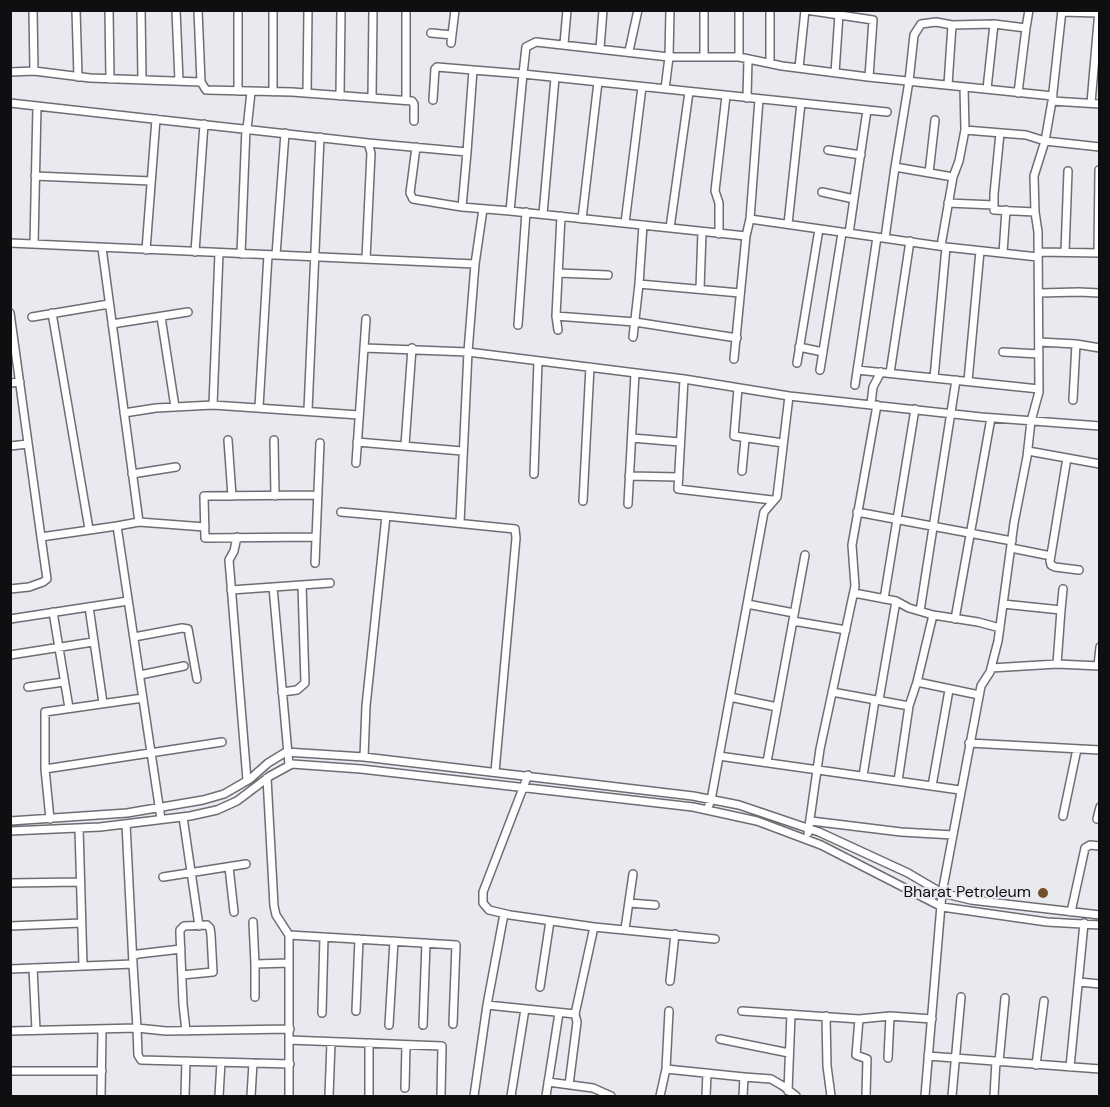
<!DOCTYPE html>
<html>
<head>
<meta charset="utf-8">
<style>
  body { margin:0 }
  #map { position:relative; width:1110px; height:1107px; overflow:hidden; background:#e9eaf0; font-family:"DM Sans",sans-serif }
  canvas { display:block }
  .frame { position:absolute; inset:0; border:12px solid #0f0f11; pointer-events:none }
</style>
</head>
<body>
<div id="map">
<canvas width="1110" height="1107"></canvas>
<div class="frame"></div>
</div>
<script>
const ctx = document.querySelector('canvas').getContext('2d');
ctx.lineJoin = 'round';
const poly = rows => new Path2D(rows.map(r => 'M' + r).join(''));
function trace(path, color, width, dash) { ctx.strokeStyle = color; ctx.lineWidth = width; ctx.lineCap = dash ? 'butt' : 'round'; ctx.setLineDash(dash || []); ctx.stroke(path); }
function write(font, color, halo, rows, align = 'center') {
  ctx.font = font + ' "DM Sans",sans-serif'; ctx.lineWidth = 4.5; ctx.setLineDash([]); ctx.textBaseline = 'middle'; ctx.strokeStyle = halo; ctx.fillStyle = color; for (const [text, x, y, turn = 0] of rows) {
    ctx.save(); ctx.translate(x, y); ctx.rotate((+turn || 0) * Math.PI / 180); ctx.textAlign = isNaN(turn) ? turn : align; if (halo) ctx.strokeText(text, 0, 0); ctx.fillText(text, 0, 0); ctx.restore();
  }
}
const minor = poly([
  [33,10,34,71,90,78,201,82],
  [76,10,78,77],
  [109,10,110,79],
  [141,10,142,80],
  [176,10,179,81],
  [198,10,201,82,206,90,292,92,412,101,414,104,414,121],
  [238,10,238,91],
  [273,10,273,92],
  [406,10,406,100],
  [704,10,704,56],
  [770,10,770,63],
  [806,10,873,20,869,77],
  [1062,12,1099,13],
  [994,24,1026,28,1018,93],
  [952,25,994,24,987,89],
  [1026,28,1029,10],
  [431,33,452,35],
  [451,43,455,10],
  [564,44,567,10],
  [600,48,603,10],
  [629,51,638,10],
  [739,57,739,10],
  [799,68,805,10],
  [10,72,34,71],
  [835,73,839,14],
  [964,87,965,130,1026,135,1045,141,1100,147],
  [665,89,669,57,670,10],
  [307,93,308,10],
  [340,96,341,10],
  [372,98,373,10],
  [747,98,748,59],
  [1052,101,1100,104],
  [10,103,368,143,371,153,366,259],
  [1091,103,1099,10],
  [887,112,523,74,526,47,536,42,669,57,739,57,782,66,868,77,1053,96],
  [247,129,251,92],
  [1000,133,994,194,994,210,1035,212],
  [368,143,467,152,473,70,437,67,435,69,433,100],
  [416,147,410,193,413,199,462,207,510,211,523,74,473,70],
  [828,150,861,155],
  [895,167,909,81,914,35,921,24,936,22,952,25,948,85],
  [929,173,935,120],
  [35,176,151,181],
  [822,192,854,199],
  [948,203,994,205],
  [462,207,467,152],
  [510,211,746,236],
  [543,214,555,78],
  [582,219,598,82],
  [750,219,759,99],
  [625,223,642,87],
  [788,224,801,103],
  [643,225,639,284,740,293],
  [670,228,689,92],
  [849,233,867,110],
  [719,234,719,203,715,191,726,96],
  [885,238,895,167,953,177],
  [10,243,475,264],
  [34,244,37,106],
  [941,246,953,177,959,161,965,130],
  [102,248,139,522,117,526,161,819],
  [146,250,156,119],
  [195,252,204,124],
  [1038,252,1100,253],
  [1065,252,1068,171],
  [1003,253,1006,210],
  [1098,253,1099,170],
  [241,254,246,128],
  [276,255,285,133],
  [558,273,608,275],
  [700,289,702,232],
  [1039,293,1079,292,1100,293],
  [10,313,41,537],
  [52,313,89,529],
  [556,316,635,322,737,338],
  [32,317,109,304],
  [161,317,175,407],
  [112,324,188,312],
  [518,325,526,212],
  [558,330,556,316,561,216],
  [633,337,639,284],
  [1039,342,1076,344,1100,348],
  [799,347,823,352],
  [364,348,468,352,684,379,789,396,981,417,1100,426],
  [1003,352,1039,354],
  [734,359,746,236,750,219,946,247,1038,257],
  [797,363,819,229],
  [820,370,842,233],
  [857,370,1039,389],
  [890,373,910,241],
  [934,378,946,247],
  [684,379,678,489,772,500],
  [968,381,980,251],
  [10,383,20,382],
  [855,385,877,237],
  [738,388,734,436,783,443],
  [1073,400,1076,344],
  [871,404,873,387,881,372],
  [213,405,219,253],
  [259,407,268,255],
  [308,410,320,137],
  [124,413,156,408,213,405,359,415],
  [632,438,680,442],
  [228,440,232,496],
  [274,440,275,496],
  [357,442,462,451],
  [405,445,412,348],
  [10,446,28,444],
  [1028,451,1100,464],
  [1067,458,1050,561,1051,565,1055,567,1079,570],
  [356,463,366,319],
  [742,471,745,439],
  [132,474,176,467],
  [534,474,538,361],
  [629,476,679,477],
  [583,501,590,367],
  [628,504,635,373],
  [341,512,386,516,366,706,364,757],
  [857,512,1012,541],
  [386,516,515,529,516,538,495,772],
  [139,522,205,527],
  [460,523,468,352,475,264,483,209],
  [237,537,234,551,229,560,247,780],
  [316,537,205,538,204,496,318,495],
  [1011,548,1051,556],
  [315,563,320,443],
  [273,587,289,765],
  [10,589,29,587,43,582,47,579,41,537,117,526],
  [231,590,330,583],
  [854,593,896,601,909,608,933,615,978,622,1000,628],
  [884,599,915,409],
  [747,604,794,613],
  [1003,604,1061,610,1057,664],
  [89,607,103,703],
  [1061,610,1063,589],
  [920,611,956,380],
  [53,612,69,708],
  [933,615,917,682,979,695],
  [10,619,128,601],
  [955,619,991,418],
  [793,621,846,630],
  [134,637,182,628,188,629,197,679],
  [10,655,93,642],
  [1098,666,1100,647],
  [991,668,1057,664,1100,666],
  [140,675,184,666],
  [28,687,64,682],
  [282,692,297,690,305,683,302,585],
  [832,692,909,706,898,781],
  [730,697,777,707],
  [879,700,896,601],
  [909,706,917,682],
  [969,743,1100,750],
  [719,756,960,790],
  [767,762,805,555],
  [45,769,222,742],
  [863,776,875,700],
  [267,778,274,906,276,915,289,935,289,1096],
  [932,786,949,690],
  [707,810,711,800,764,512,777,497,789,396],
  [1063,816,1077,749],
  [183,817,199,926],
  [50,819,45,769,45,712,143,698],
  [1097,819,1100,807],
  [10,821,127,813,203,800,224,794,250,779,268,763,286,752,364,757,693,796,739,805,819,832,908,873,942,893,971,900,1100,915],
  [811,821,901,832,953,835],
  [79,828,83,966],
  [10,831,100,827,190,816,217,810,237,801,270,776,292,764,361,769,693,807,757,821,821,845,942,907,1047,922,1100,925],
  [808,833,820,749,855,586,852,545,877,405],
  [229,867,234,912],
  [163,877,246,864],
  [10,883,80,882],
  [629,903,655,905],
  [1071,912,1085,848,1090,845,1100,846],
  [253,922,255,964,289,963],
  [10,926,81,923],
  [594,927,715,939],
  [625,929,633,874],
  [289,935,456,945,453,1024],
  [133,956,138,954,181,949],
  [133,964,137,1028,166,1031,290,1029],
  [255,964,255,997],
  [33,968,36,1030],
  [10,969,133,964,126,824],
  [182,975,213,972,211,935,210,928,207,925,184,926,180,930,180,934,183,1004,186,1031],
  [670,981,675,934],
  [1079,982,1100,984],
  [540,987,550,921],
  [487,1005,575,1014,594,927,510,915,489,910,483,903,483,892,528,775],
  [356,1011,359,939],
  [742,1011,859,1019,890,1016,932,1019],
  [322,1013,324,937],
  [826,1016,827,1066,831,1096],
  [859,1019,856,1055,867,1059,866,1096],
  [389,1025,394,941],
  [423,1025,426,943],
  [10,1031,137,1028,138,1055,141,1060,290,1064],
  [720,1039,789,1053],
  [289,1040,442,1046,441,1095],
  [369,1043,369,1096],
  [928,1056,1100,1069],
  [888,1058,890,1016],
  [999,1062,1005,998],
  [1036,1065,1044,1001],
  [1070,1067,1084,923],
  [666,1069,669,1011],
  [10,1071,102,1071],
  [744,1077,771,1079,783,1086,796,1096],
  [548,1082,593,1088,611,1096],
  [569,1085,577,1022,575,1014],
  [405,1088,406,1045],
  [788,1091,791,1014],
  [101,1096,102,1030],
  [185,1096,186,1061],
  [219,1096,221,1062],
  [251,1096,253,1063],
  [329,1096,331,1042],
  [474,1096,487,1005,504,914],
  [511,1096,525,1009],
  [546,1096,559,1013],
  [660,1096,666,1069,744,1077,743,1096],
  [706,1096,707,1073],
  [925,1096,942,893,981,686,990,672,998,641,1014,523,1027,457,1031,421,1039,392,1038,232,1035,212,1034,176,1045,141,1052,101,1062,10],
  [952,1096,961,997],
  [994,1096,996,1061]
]);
const markers = [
  [1043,893,6,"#75512b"]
];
const poiNames = [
  ["Bharat Petroleum",1031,893]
];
trace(minor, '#6d6e74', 10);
trace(minor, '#fff', 7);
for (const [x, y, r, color] of markers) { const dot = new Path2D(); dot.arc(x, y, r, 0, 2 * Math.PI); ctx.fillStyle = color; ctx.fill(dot); trace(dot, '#e9eaf0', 2); }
write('16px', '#0f0f11', '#e9eaf0', poiNames, 'right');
</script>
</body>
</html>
